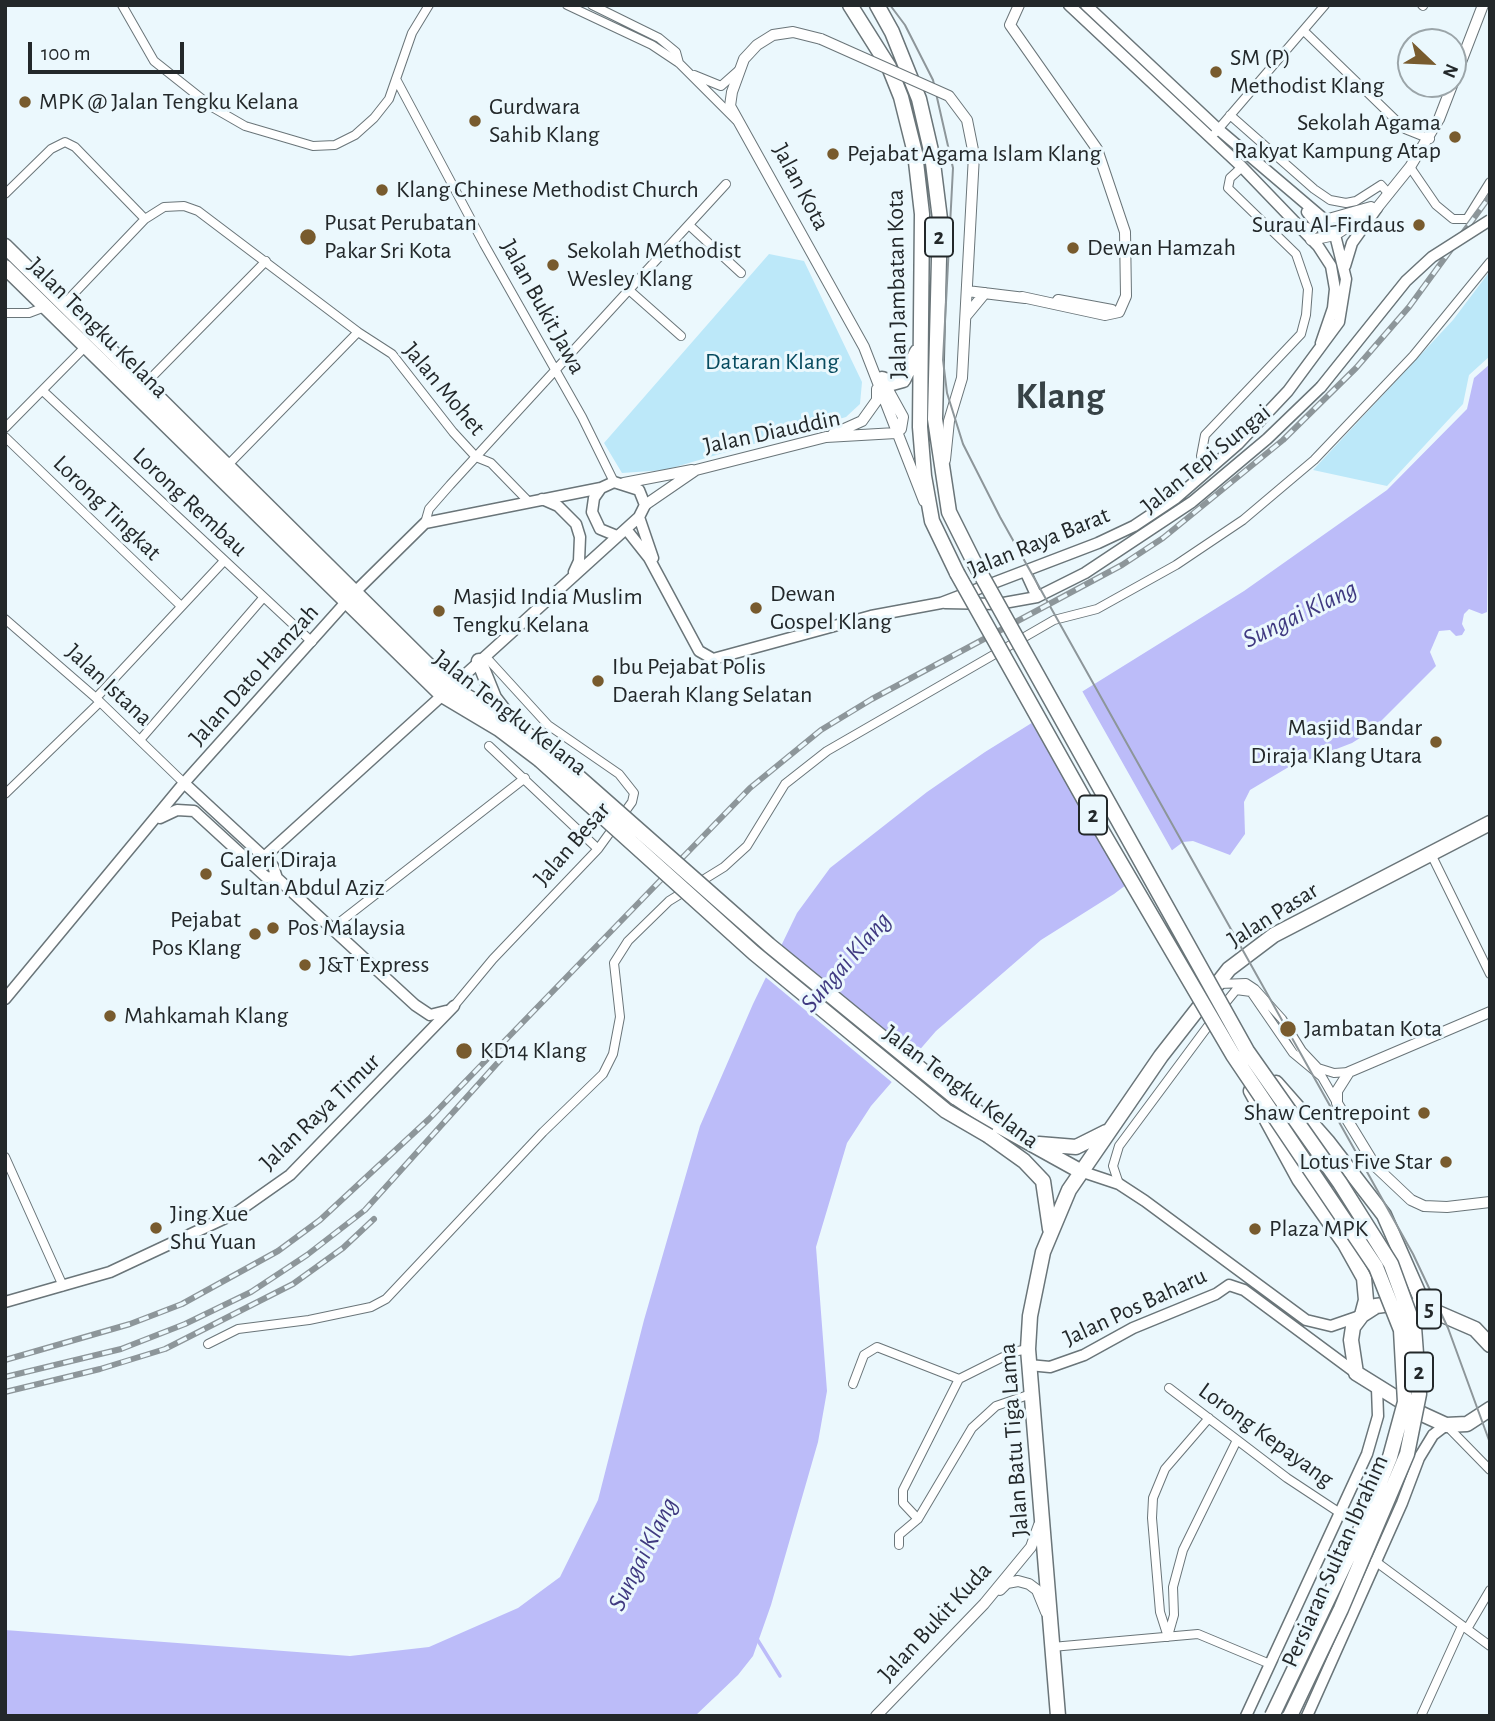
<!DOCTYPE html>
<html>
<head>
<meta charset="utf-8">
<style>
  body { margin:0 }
  #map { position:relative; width:1495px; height:1721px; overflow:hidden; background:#ebf8fd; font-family:"Alegreya Sans",sans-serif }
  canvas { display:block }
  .frame { position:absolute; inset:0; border:7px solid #23282a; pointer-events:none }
  .north { position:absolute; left:1397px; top:28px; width:70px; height:70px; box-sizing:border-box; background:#ebf8fd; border:2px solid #9ba5a9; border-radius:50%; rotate:113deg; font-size:19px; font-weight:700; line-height:28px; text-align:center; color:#23282a }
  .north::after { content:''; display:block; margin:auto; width:24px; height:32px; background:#785b2e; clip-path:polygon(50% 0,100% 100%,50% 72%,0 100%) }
  .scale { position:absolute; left:28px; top:42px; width:156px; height:32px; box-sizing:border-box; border:4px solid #23282a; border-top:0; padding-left:9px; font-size:21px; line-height:24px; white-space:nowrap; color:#23282a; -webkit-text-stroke:5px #ebf8fd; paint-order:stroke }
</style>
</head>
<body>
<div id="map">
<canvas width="1495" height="1721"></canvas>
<div class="frame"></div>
<div class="north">N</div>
<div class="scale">100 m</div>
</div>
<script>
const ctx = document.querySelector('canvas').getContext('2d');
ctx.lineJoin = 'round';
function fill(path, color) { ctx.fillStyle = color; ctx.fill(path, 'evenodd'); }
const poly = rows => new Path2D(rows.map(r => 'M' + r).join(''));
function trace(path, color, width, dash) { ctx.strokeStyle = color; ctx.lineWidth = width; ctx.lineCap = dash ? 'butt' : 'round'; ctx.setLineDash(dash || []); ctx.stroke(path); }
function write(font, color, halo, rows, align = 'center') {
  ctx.font = font + ' "Alegreya Sans",sans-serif'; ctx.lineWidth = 6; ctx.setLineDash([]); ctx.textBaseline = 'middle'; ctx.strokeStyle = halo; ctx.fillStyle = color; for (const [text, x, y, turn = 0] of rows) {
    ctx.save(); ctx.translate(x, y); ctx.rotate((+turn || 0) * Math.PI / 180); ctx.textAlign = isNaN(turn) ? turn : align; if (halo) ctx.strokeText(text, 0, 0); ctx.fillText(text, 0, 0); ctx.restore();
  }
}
const green = poly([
  [769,254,804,261,862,382,860,404,846,417,665,470,622,473,604,443],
  [1490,271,1490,356,1469,375,1463,404,1387,486,1313,470,1453,320]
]);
const water = poly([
  [1490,364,1487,612,1482,614,1469,609,1464,614,1462,624,1465,630,1462,635,1456,636,1450,630,1439,631,1430,652,1436,666,1371,731,1352,743,1287,768,1250,790,1244,802,1245,834,1230,855,1193,841,1183,842,1114,894,1041,940,936,1031,871,1106,847,1143,816,1247,827,1391,818,1442,771,1605,753,1656,738,1675,695,1716,5,1716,5,1630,350,1656,429,1647,518,1608,560,1577,598,1500,644,1320,700,1126,753,1004,797,913,830,868,927,792,985,752,1244,591,1387,490,1467,409,1474,378]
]);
const pier = poly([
  [1081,689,1174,854,1127,889,1030,720],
  [778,944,918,1057,894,1084,763,975]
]);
const stream = poly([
  [757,1639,780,1676]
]);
const minor = poly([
  [122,5,154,61,212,107,245,126,313,146,335,145,355,135,374,118,389,99,412,33,429,5],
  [567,5,652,45,679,63,736,120],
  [592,5,659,38,676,52,679,63],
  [1422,5,1423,6],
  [1304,31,1405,129,1430,139],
  [694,75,721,86,739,70],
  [396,79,484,244,582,417,614,482],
  [1230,115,1314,189,1330,200,1346,203,1356,201,1381,185,1389,194],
  [1215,133,1325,5],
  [1410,167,1436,205,1453,219,1467,219,1490,182],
  [5,194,51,149,65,142,75,147,145,219],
  [689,225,741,273],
  [629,290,681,336],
  [62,306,145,219,164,207,184,206,198,211,358,332,392,354,453,432,476,457,491,463,529,502],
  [5,313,29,313,45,307],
  [144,385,266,261],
  [43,391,312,642],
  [5,428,85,347],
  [5,437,181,606],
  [227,466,358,332],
  [1211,468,1201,456,1205,435,1301,334,1306,315,1308,289,1296,254,1228,188,1230,178,1242,167],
  [425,523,429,509,450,485,726,184],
  [5,619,96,698,184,783],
  [96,698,224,561],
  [140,740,263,598],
  [489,746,598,849],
  [5,794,100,702],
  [1431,854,1490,974],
  [331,929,525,778],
  [1219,984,1246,983,1255,989,1282,1019,1302,1051,1318,1068,1334,1073,1349,1072],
  [454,1006,493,959,598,849,632,802,634,793,619,774,548,725,485,656],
  [1222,1007,1236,990,1251,992,1293,1053,1322,1077,1337,1103],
  [5,1157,63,1286],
  [1119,1184,1113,1166,1119,1146,1214,1018],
  [208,1344,238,1329,309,1320,371,1307,386,1299,543,1132,603,1074,613,1054,620,1017,614,963,628,941,669,901,724,867,747,846,785,784,827,751,1054,620,1097,609,1176,565,1243,520,1314,460,1413,356,1490,262],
  [853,1384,864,1355,877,1347,959,1379],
  [1169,1388,1287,1478,1340,1513],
  [1446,1425,1490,1470],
  [918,1519,903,1503,903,1490,959,1379,1013,1352,1028,1349],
  [899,1545,899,1535,918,1519,972,1428,996,1406,1031,1394],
  [1375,1561,1490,1646],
  [1467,1629,1490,1590],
  [1168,1636,1174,1615,1173,1587,1183,1550,1237,1440],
  [1168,1637,1160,1612,1152,1518,1153,1498,1165,1469,1209,1418],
  [1052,1647,1198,1634,1270,1664],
  [1421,1716,1462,1626]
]);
const tertiary = poly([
  [1019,5,1010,25,1097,149,1125,232,1126,296,1119,312,1105,315,1022,297],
  [821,39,793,32,773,35,757,45,744,59,732,92,730,106,864,347,924,501],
  [1325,220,1371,207],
  [1311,240,1335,235,1377,208,1410,167,1439,119,1483,5],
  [967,291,1025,298],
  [1058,300,1112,310],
  [966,316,985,293],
  [833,434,862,421,877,400,877,389],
  [945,460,949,421,962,378,974,155],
  [624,483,692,470],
  [645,505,696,470,826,437,896,433,901,429,903,417,882,379],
  [1490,1012,1349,1072,1337,1091,1337,1103,1376,1167,1411,1200,1424,1206,1447,1207,1490,1202],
  [1000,1590,1007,1583,1018,1581,1029,1584,1037,1590,1046,1612],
  [876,1716,984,1604,1031,1547,1039,1525]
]);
const secondary = poly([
  [1069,5,1242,167,1318,246,1331,266,1335,289,1333,308,1321,343],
  [1299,225,1312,230,1315,226,1315,222,1307,212],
  [1345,266,1352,243,1377,208],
  [542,499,558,506,576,524,580,537,579,561,574,572],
  [639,517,653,558],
  [626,529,649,558,699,651,713,659,871,616,941,603,1098,543,1134,526,1176,498,1238,444,1288,391,1339,322,1346,279,1335,235,1325,220,1218,129,1086,5],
  [1026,573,1037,597],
  [945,603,998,604,1037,597,1085,573,1192,502,1267,439,1321,387],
  [184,783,264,857,273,866,277,878,415,1005,430,1015,446,1011],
  [160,818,177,810,194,811,266,877,277,878],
  [264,857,639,517,645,505,639,490,614,482,601,488,594,498,592,512,600,529,617,536],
  [5,999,184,783,355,592,425,523,601,488],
  [1080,1171,1119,1184,1145,1201,1306,1320,1331,1326,1360,1316],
  [5,1302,110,1272,236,1213,290,1175,454,1006],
  [1029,1365,1050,1367,1084,1355,1133,1328,1216,1294,1229,1285,1244,1290,1356,1373],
  [1246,1716,1367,1454,1378,1416,1377,1388],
  [1307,1716,1402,1503,1419,1458,1433,1435,1446,1425]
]);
const trunk = poly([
  [850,5,889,67,901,97,915,153,922,214,920,427,924,476,932,521,957,573],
  [877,5,892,32,919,99,932,155,940,219,935,419,949,512,974,562],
  [5,246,425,662,451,687,512,723,549,751],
  [5,267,442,695,499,729,540,760],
  [882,379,892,383,903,380,917,352],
  [479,661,494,698,507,715],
  [1276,1083,1327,1141,1384,1215,1421,1299,1429,1309],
  [1251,1091,1299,1179,1345,1244,1364,1278,1366,1300,1362,1315],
  [955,1097,997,1125,1080,1171],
  [989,1136,1024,1161,1043,1181,1050,1229],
  [1039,1144,1076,1147,1106,1132],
  [1490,1345,1475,1329,1429,1309,1398,1303,1376,1306,1362,1315,1353,1327,1351,1340,1356,1373,1422,1414,1446,1425,1467,1424,1490,1409],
  [1058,1716,1028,1349,1030,1316,1043,1252,1069,1190,1161,1056,1229,969,1274,935,1490,823]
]);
const tram = poly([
  [890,5,905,25,933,80,953,168,943,360,947,393,963,444,1000,517,1413,1254,1448,1328,1490,1443]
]);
const rail = poly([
  [5,1360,130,1324,182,1304,278,1251,320,1220,429,1119,750,788,821,730,872,699,1122,565,1163,538,1283,440,1356,368,1409,307,1490,196],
  [5,1377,121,1349,185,1324,251,1292,307,1255,365,1210,511,1048],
  [5,1392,100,1369,165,1349,293,1284,343,1248,374,1219]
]);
const tertiaryBridge = poly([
  [821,39,949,96,967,120,974,155]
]);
const secondaryBridge = poly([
  [1321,387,1406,281,1432,257,1490,220]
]);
const trunkBridge = poly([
  [974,562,1247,1051,1340,1183,1391,1264,1414,1327,1419,1394,1407,1454,1341,1609,1290,1716],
  [957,573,1103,833,1233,1055,1376,1267,1401,1330,1405,1402,1390,1457,1357,1538,1272,1716],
  [549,751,769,945,955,1097],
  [540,760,754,953,946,1111,989,1136]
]);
const markers = [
  [1216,72,7,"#785b2e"],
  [25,102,7,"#785b2e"],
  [475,121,7,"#785b2e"],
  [1455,137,7,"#785b2e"],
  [833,154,7,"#785b2e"],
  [382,190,7,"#785b2e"],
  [1419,225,7,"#785b2e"],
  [308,237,9,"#785b2e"],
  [1073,248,7,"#785b2e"],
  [553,265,7,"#785b2e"],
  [756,608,7,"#785b2e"],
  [439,611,7,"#785b2e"],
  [598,681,7,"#785b2e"],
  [1436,742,7,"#785b2e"],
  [206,874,7,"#785b2e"],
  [273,928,7,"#785b2e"],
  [255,934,7,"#785b2e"],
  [305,965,7,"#785b2e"],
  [110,1016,7,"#785b2e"],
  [1288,1029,9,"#785b2e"],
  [464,1051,9,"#785b2e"],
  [1424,1113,7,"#785b2e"],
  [1446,1162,7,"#785b2e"],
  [156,1228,7,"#785b2e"],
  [1255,1229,7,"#785b2e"]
];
const shields = [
  [939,237,28],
  [1093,815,28],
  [1429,1309,24],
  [1419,1372,28]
];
const shieldNames = [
  ["2",939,237],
  ["2",1093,815],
  ["5",1429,1309],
  ["2",1419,1372]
];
const poiNames = [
  ["SM (P)",1230,58],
  ["Methodist Klang",1230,86],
  ["MPK @ Jalan Tengku Kelana",39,102],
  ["Gurdwara",489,107],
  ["Sahib Klang",489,135],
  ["Sekolah Agama",1441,123,"right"],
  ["Rakyat Kampung Atap",1441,151,"right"],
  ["Pejabat Agama Islam Klang",847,154],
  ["Klang Chinese Methodist Church",396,190],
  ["Pusat Perubatan",324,223],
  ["Pakar Sri Kota",324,251],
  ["Surau Al-Firdaus",1405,225,"right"],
  ["Dewan Hamzah",1087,248],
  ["Sekolah Methodist",567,251],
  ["Wesley Klang",567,279],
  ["Dewan",770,594],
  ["Gospel Klang",770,622],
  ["Masjid India Muslim",453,597],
  ["Tengku Kelana",453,625],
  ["Ibu Pejabat Polis",612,667],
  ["Daerah Klang Selatan",612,695],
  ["Masjid Bandar",1422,728,"right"],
  ["Diraja Klang Utara",1422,756,"right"],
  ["Galeri Diraja",220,860],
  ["Sultan Abdul Aziz",220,888],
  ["Pejabat",241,920,"right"],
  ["Pos Klang",241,948,"right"],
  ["Pos Malaysia",287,928],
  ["J&T Express",319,965],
  ["Mahkamah Klang",124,1016],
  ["Jambatan Kota",1304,1029],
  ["KD14 Klang",480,1051],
  ["Shaw Centrepoint",1410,1113,"right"],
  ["Lotus Five Star",1432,1162,"right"],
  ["Jing Xue",170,1214],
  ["Shu Yuan",170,1242],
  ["Plaza MPK",1269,1229]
];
const streetNames = [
  ["Jalan Kota",801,187,62],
  ["Jalan Jambatan Kota",897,284,-91],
  ["Jalan Bukit Jawa",543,307,61],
  ["Jalan Tengku Kelana",98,328,45],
  ["Jalan Mohet",444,389,50],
  ["Jalan Diauddin",772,432,-12],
  ["Jalan Tepi Sungai",1206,459,-39],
  ["Lorong Rembau",190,502,43],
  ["Lorong Tingkat",107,508,44],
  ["Jalan Raya Barat",1039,542,-22],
  ["Jalan Dato Hamzah",254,675,-48],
  ["Jalan Istana",109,685,43],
  ["Jalan Tengku Kelana",510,713,38],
  ["Jalan Besar",572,844,-49],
  ["Jalan Pasar",1273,915,-32],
  ["Jalan Tengku Kelana",961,1087,37],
  ["Jalan Raya Timur",320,1112,-44],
  ["Jalan Pos Baharu",1135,1307,-25],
  ["Lorong Kepayang",1266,1435,36],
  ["Jalan Batu Tiga Lama",1014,1440,-94],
  ["Persiaran Sultan Ibrahim",1335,1561,-66],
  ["Jalan Bukit Kuda",935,1622,-47]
];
const parkNames = [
  ["Dataran Klang",772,362]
];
const waterNames = [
  ["Sungai Klang",1300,614,-26],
  ["Sungai Klang",846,962,-49],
  ["Sungai Klang",643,1554,-63]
];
const townNames = [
  ["Klang",1060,397]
];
fill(green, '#bce8f9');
fill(water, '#bcbcf9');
fill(pier, '#ebf8fd');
trace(stream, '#bcbcf9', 3.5);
trace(minor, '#6a7579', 10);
trace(tertiary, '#6a7579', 12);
trace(secondary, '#6a7579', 13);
trace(trunk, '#6a7579', 17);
trace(minor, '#fff', 8);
trace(tertiary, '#fff', 10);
trace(secondary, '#fff', 10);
trace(trunk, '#fff', 14);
trace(tram, '#8d969a', 2);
trace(rail, '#8d969a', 6);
trace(rail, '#ebf8fd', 3.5, [10]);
trace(tertiaryBridge, '#6a7579', 12, []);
trace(secondaryBridge, '#6a7579', 13, []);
trace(trunkBridge, '#6a7579', 17, []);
trace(tertiaryBridge, '#fff', 10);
trace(secondaryBridge, '#fff', 10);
trace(trunkBridge, '#fff', 14);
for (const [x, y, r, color] of markers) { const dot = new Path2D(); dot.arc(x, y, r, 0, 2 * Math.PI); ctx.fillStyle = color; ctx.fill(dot); trace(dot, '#ebf8fd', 2.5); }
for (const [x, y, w] of shields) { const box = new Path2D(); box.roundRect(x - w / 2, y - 19.5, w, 39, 5); ctx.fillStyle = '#ebf8fd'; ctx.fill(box); trace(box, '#23282a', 2); }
write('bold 23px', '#23282a', null, shieldNames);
write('24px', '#23282a', '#ebf8fd', poiNames, 'left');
write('24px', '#23282a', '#ebf8fd', streetNames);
write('24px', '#074b5f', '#ebf8fd', parkNames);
write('italic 26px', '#403a81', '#ebf8fd', waterNames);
write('bold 38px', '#374246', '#ebf8fd', townNames);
</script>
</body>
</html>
